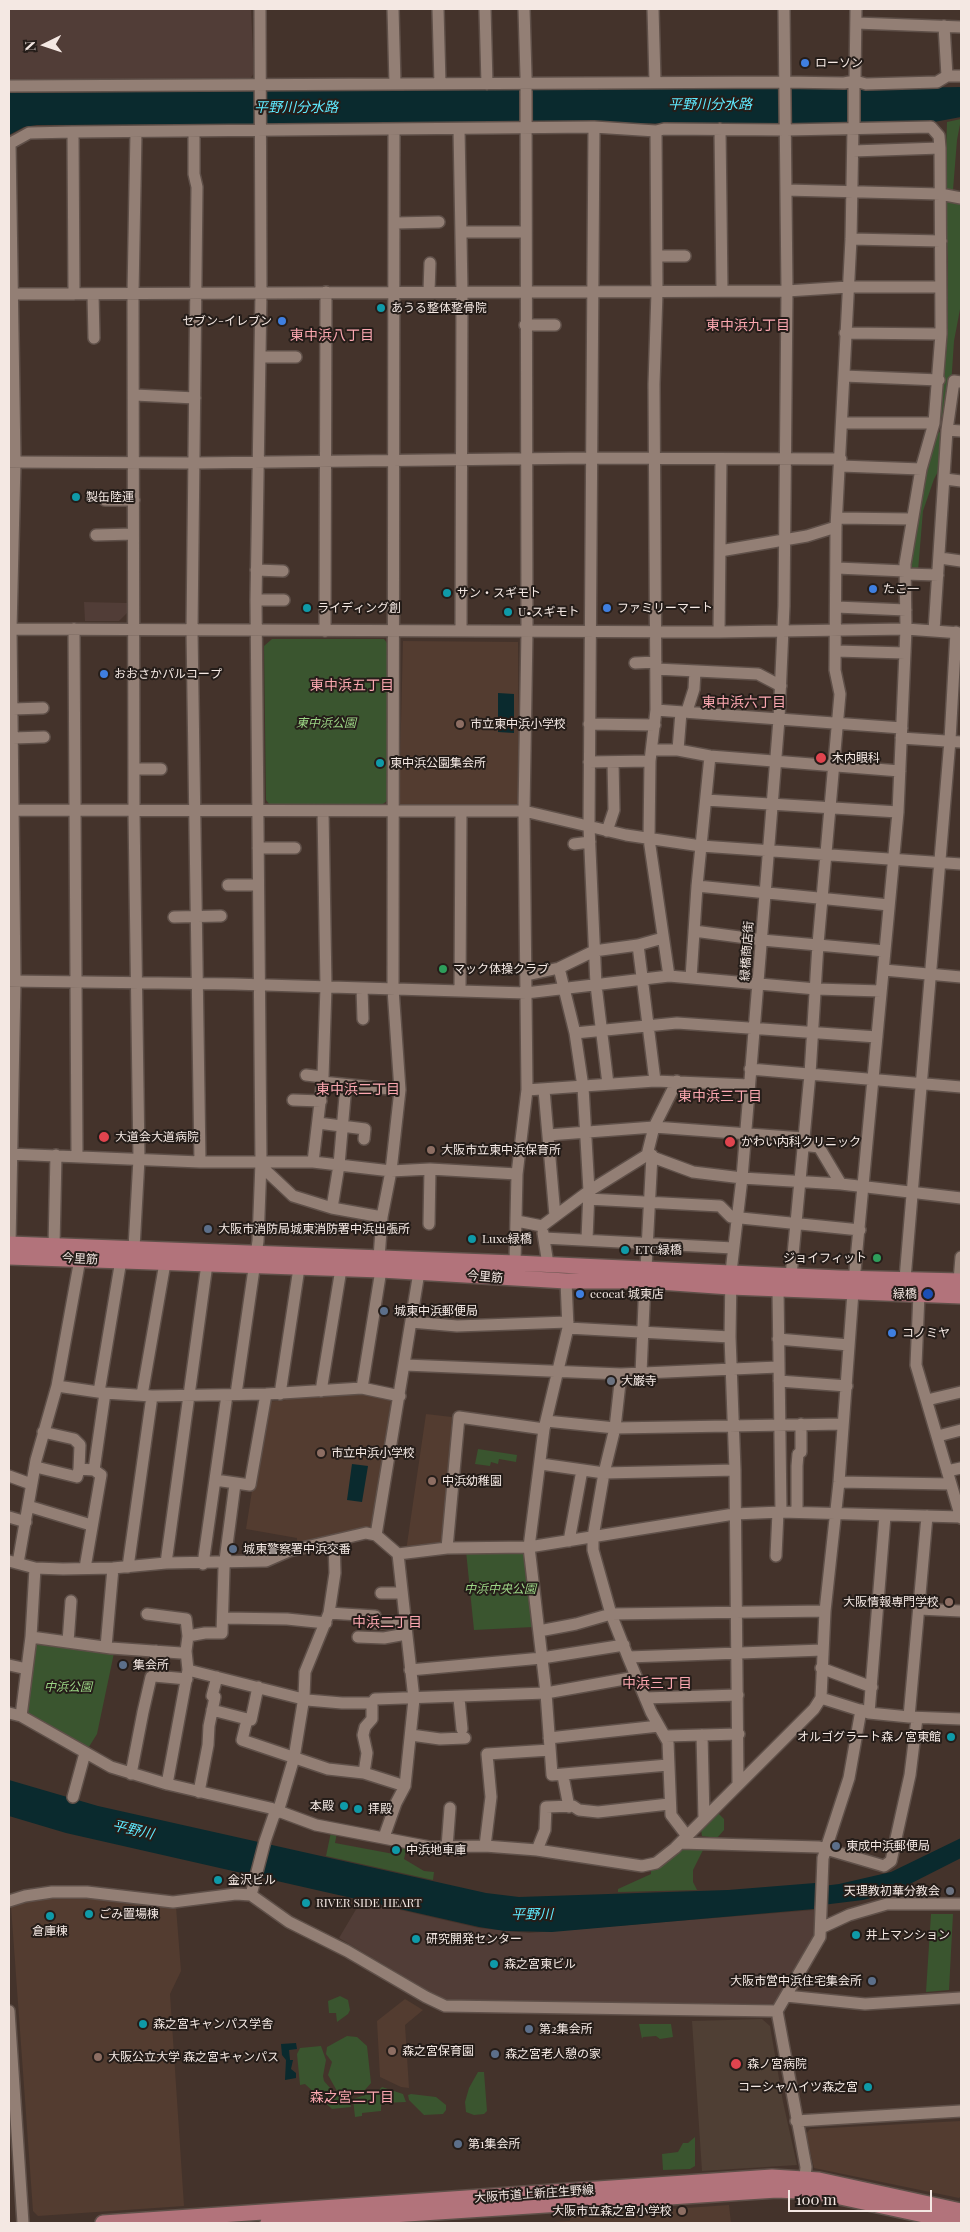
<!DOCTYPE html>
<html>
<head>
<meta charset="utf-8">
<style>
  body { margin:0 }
  #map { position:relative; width:970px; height:2232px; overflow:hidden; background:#44332b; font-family:"Playfair Display",serif }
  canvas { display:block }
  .frame { position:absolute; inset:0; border:10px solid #f4e8e3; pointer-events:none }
  .north { position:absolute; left:20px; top:20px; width:50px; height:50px; -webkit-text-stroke:4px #251d19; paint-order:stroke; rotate:266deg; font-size:14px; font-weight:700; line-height:20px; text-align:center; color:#f4e8e3 }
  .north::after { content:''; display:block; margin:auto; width:18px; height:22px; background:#f4e8e3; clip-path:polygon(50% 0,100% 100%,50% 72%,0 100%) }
  .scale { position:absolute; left:788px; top:2190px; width:144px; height:22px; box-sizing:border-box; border:2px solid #f4e8e3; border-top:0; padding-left:6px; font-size:15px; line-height:18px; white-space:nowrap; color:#f4e8e3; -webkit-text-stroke:4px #251d19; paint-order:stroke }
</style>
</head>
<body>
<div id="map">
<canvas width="970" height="2232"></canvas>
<div class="frame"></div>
<div class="north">N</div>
<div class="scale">100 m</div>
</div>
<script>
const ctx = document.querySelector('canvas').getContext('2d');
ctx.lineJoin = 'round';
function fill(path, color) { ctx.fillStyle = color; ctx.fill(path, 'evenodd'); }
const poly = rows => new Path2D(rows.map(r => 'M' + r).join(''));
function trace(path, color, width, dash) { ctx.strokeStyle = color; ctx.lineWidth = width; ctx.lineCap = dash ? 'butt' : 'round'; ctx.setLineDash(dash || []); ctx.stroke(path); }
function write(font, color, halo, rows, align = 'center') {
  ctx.font = font + ' "Playfair Display","Noto Sans JP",serif'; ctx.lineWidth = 4; ctx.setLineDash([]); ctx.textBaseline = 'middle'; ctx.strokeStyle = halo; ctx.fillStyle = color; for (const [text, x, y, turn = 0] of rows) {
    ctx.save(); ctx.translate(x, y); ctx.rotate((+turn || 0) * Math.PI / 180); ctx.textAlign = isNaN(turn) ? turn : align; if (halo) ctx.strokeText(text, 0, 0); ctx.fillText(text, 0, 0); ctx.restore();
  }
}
const built = poly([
  [403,641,518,642,519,806,399,806],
  [358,1392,386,1396,391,1401,374,1518,370,1527,297,1545,297,1538,246,1529,266,1402,286,1400,286,1397],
  [426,1414,452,1417,444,1545,406,1551],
  [68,1897,176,1907,181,1971,170,1994,184,2206,38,2216,33,2211,11,1906,37,1899],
  [405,1999,423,2010,405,2025,409,2088,401,2087,380,2077,377,2021],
  [961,2121,961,2196,959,2198,814,2168,806,2134,810,2129],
  [729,2205,731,2223,536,2223,570,2221,570,2216]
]);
const industrial = poly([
  [9,9,251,9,254,73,250,79,9,82],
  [84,602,127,603,127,613,119,621,85,621],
  [361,1901,479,1928,529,1933,814,1910,815,1933,813,1942,775,2004,444,2000,339,1938]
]);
const medical = poly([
  [762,2019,770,2026,783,2102,797,2165,702,2171,692,2021]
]);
const green = poly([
  [961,119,957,140,953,190,945,189,947,122],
  [948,201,961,202,961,304,954,341,951,386,946,424,940,415,947,345,948,260,945,205],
  [939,432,944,433,941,466,934,479,923,511,918,571,908,568,926,469,934,439],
  [272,639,384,639,387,643,387,801,380,806,270,805,266,800,264,646],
  [478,1449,517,1455,516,1462,499,1459,498,1464,491,1462,490,1466,475,1464],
  [524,1549,533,1627,474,1630,466,1551],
  [35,1641,114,1653,97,1734,87,1750,25,1714],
  [718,1813,724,1819,724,1830,717,1838,702,1836,701,1830],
  [331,1832,337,1833,335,1843,399,1855,401,1845,407,1846,404,1859,424,1871,434,1872,433,1880,326,1856],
  [682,1850,703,1850,693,1870,693,1882,697,1890,618,1892,618,1889,651,1874,651,1870,666,1863],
  [931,1914,953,1914,949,1990,926,1992],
  [340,1996,348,2000,350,2010,348,2014,337,2022,336,2013,329,2013,328,2001],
  [639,2024,671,2024,673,2037,660,2039,656,2036,643,2037,642,2039],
  [347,2036,357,2037,367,2046,371,2083,364,2091,355,2095,337,2091,328,2075,332,2062,326,2054,327,2047],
  [321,2046,326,2060,323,2076,324,2081,337,2096,350,2100,351,2107,332,2109,305,2084,300,2085,297,2054,300,2048],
  [478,2072,484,2072,487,2111,484,2114,474,2115,466,2112,465,2102,469,2088],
  [382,2087,403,2094,406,2102,383,2103,381,2106,381,2111,362,2113,362,2116,355,2117,353,2099,365,2095,372,2090,378,2091],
  [411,2094,436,2097,446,2105,446,2110,443,2114,424,2115,409,2100,408,2095],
  [695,2137,695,2166,690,2169,663,2170,662,2154,678,2152,683,2143,688,2143]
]);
const water = poly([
  [779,87,834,89,961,87,961,117,934,122,780,124,520,123,37,125,24,127,9,135,9,93],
  [498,693,514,694,514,733,498,732],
  [352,1464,368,1466,362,1502,347,1500],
  [9,1780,98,1806,486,1893,519,1897,728,1890,815,1883,815,1887,839,1884,891,1872,961,1838,961,1858,894,1892,863,1900,814,1906,814,1909,552,1932,505,1931,479,1927,66,1833,9,1816],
  [296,2043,297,2049,289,2050,290,2060,293,2060,291,2069,296,2073,296,2078,285,2080,286,2060,282,2055,281,2044]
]);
const minor = poly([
  [393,9,395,84],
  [438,9,440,84],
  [485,9,487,84],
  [653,9,655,82],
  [856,23,961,27],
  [944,26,947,76],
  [855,81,856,9],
  [9,86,785,82,844,83,855,81,866,84,937,82,947,76,961,76],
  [854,125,854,86],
  [594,127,589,827,596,985,608,1084],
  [459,129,462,291,461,631],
  [720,129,722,291],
  [656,131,657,292,654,384,656,710,650,761,649,839,669,976],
  [73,132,74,294],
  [194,132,194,174,197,187,192,630,200,1162],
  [9,144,29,133,73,132,594,127,656,131,664,129,786,130,931,127,939,136,940,148,941,334,934,423,921,469,905,564,906,629,898,812,853,1292,839,1482,825,1611,821,1698,814,1709,675,1848,656,1863,642,1866,537,1850,485,1846,430,1847,316,1825,270,1808,167,1784,111,1767,21,1716,9,1713],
  [853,151,940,148],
  [786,190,940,194,961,198],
  [396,223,439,222],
  [461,232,525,232],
  [851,239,941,241],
  [657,256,685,256],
  [429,291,430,263],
  [9,294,787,291,848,287,940,287],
  [93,294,94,338],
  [525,325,555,325],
  [845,333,941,334],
  [261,357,296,357],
  [844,376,939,380],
  [135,395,195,398],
  [843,423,934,423],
  [947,430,961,431],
  [9,462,194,463,590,458,841,459],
  [841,466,921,469],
  [945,479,961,481],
  [105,500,134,500],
  [838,518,911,519],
  [96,535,133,534],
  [720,551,807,536,836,527],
  [940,558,961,561],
  [837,568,905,571],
  [256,570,283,571],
  [905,574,938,575],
  [256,600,284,600],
  [836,607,906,610],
  [9,629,719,632,906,629,961,633],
  [74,629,77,1156],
  [325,631,326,292],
  [934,631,947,430,954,381,961,382],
  [719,632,721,459],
  [836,651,905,653],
  [635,663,656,662],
  [656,669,758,674,781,686],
  [13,709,43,708],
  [656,710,902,728],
  [687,711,694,689,695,671],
  [589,724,655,725],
  [13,738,44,737],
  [901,738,961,742],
  [653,750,678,750,710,756,900,771],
  [678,750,681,712],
  [589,762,650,761],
  [135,769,161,769],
  [706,800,898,812],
  [9,810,524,811,626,835,701,846,961,864],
  [607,831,614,810,613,762],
  [574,844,590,842],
  [258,848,295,848],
  [228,885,258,885],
  [697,886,889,905],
  [174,917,221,916],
  [694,931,762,940,885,951],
  [638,945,655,1081],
  [559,968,575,1033,583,1087,589,1191,587,1239],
  [884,970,961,977],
  [527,975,559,968,594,951,638,945,663,938],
  [691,978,697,886,710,756],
  [9,981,233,984,526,993,669,976,816,989,881,991],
  [362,988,363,1019],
  [460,990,461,812],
  [575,1033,677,1023,877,1037],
  [750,1069,961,1087],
  [306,1075,323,1077],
  [322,1082,400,1090],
  [527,1090,655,1081,749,1085],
  [544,1090,555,1216],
  [293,1100,321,1101],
  [318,1123,365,1129,364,1139],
  [548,1135,654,1127,803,1138],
  [802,1145,819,1147,841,1184],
  [9,1154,200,1162,313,1162,391,1171,430,1169,517,1174],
  [647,1155,654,1127,677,1081],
  [313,1162,323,1077,326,987,323,811],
  [261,1166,293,1196,332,1208,382,1217],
  [588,1199,720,1206,731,1217,860,1230],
  [332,1208,339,1165,346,1085],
  [517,1221,542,1226,589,1191,647,1155,693,1172,742,1178,841,1184,961,1198],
  [429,1224,430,1169],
  [543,1233,548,1264],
  [544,1238,733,1248],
  [10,1244,15,981,11,629,15,462,10,143],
  [54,1246,56,1155],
  [134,1248,139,1159,134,812,133,293,136,132],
  [515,1263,517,1174,527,1090,524,811,527,631,526,76,524,9],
  [646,1268,652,1155],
  [791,1276,810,1074,818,944,840,694,835,670,836,527,851,239,853,128],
  [905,1279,950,740,956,632],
  [566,1281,568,1328,544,1429,529,1547,546,1693,552,1775,668,1765],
  [959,1281,961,1257],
  [778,1289,781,1512],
  [919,1294,916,1365,961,1518],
  [411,1322,457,1326,568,1322],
  [568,1328,730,1337],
  [778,1339,849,1345],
  [405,1365,621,1374,615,1428,604,1473,593,1537,593,1550,611,1614,628,1657,651,1712,668,1742,671,1815,687,1836],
  [641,1373,645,1281],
  [621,1374,778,1367],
  [779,1381,847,1386],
  [57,1386,105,1393,152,1396,266,1394,362,1388,400,1396],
  [362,1388,381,1270,379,1258,382,1217,391,1171,400,1090,393,989,394,130],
  [321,1391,341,1269],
  [99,1392,121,1260],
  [236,1394,258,1241,261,1162,256,600,261,293,260,9],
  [280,1394,299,1268],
  [142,1395,165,1263],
  [927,1400,961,1392],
  [546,1421,615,1428,843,1424],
  [43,1432,74,1439,80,1445,79,1469],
  [938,1436,961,1430],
  [541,1464,604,1473,735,1470],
  [36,1467,77,1477,79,1469,94,1470],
  [947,1471,961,1468],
  [9,1476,31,1484],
  [215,1480,250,1485,266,1394],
  [839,1482,951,1484],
  [28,1506,91,1525],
  [797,1512,797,1466,798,1454,801,1452,801,1424],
  [9,1517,26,1522],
  [376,1535,420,1266],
  [569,1541,582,1470],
  [447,1548,459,1417,544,1429],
  [398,1554,447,1548,529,1547,734,1514,781,1512,961,1517],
  [776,1556,778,1512],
  [9,1561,35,1568,63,1569,113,1568,166,1563,266,1561,289,1551,366,1533,376,1535,398,1554,414,1699,405,1786,396,1803,384,1837],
  [18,1563,36,1460,57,1386,80,1259],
  [166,1563,207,1264],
  [203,1564,227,1395],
  [128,1567,152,1396],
  [85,1568,101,1475,94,1470,105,1393],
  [381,1593,401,1593],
  [919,1609,961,1611],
  [329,1613,375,1616,376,1623,405,1621],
  [147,1614,186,1619,188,1636,186,1651,188,1670,167,1784],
  [223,1618,287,1619,326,1623],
  [539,1631,576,1624,611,1614,825,1611],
  [188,1636,205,1633,222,1633,224,1568,235,1484],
  [31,1637,111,1648,181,1653,186,1651],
  [358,1637,384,1638,406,1634],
  [68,1642,71,1601],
  [106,1647,113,1568],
  [628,1657,823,1650],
  [9,1665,27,1669],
  [821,1668,872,1687],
  [188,1670,307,1700,342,1703,372,1703,375,1699,546,1693,636,1677],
  [410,1670,542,1658,624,1645],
  [154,1676,187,1679],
  [459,1698,462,1729],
  [645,1698,738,1695],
  [821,1698,869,1713,909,1717,961,1719],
  [212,1710,251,1720,258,1687],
  [869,1713,885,1516],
  [21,1716,31,1637,35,1568],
  [909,1717,927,1516],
  [247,1720,242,1740,328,1769,364,1773,405,1786],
  [411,1735,440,1739,465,1738],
  [702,1735,704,1819],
  [666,1736,739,1734],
  [549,1738,659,1726],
  [364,1773,367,1753,363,1735,365,1727,372,1719,372,1703],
  [131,1774,143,1712,151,1677,154,1676,156,1651],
  [563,1776,569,1807],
  [738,1784,735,1470,730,1337,731,1272,742,1178,758,982,779,719,784,606,787,291,784,9],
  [199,1792,208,1745,209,1726,215,1697,212,1696,217,1677],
  [73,1797,85,1753],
  [680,1843,819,1847,884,1866,891,1861,910,1775,917,1718],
  [485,1846,491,1797,487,1754,550,1750],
  [447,1847,450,1808],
  [537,1850,545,1830,546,1807,573,1806,579,1810,598,1812,669,1804],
  [251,1895,265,1841,274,1815,278,1812,294,1758,304,1697,305,1672,329,1613,335,1573,334,1542],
  [9,1901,25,1896,52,1892,87,1892,173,1902,236,1894,251,1895,289,1922,347,1951,426,1997,445,2006,777,2011],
  [821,1928,849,1915,887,1904,961,1904],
  [786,1996,865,2004,961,1998],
  [9,2011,23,2223],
  [796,2121,961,2111],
  [804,2187,806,2167,777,2011,820,1937,823,1858,849,1778,861,1710]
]);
const major = poly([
  [9,1244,515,1263,839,1278,961,1281],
  [9,1257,381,1270,566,1281,645,1281,730,1287,961,1296],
  [103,2223,772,2177,819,2180,961,2211],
  [268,2223,777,2190,817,2192,961,2223]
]);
const markers = [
  [805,63,5,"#3f7fe0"],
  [381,308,5,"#0f9aa8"],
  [282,321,5,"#3f7fe0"],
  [76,497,5,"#0f9aa8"],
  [873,589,5,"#3f7fe0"],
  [447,593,5,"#0f9aa8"],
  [307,608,5,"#0f9aa8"],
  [607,608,5,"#3f7fe0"],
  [508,612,5,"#0f9aa8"],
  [104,674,5,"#3f7fe0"],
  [460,724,5,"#8d6e63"],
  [821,758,6,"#e0444e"],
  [380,763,5,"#0f9aa8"],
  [443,969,5,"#2e9e5b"],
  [104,1137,6,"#e0444e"],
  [730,1142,6,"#e0444e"],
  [431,1150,5,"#8d6e63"],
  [208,1229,5,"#5c6f8a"],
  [472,1239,5,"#0f9aa8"],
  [625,1250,5,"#0f9aa8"],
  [877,1258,5,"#2e9e5b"],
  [580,1294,5,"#3f7fe0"],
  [928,1294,6,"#1a4fb4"],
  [384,1311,5,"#5c6f8a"],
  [892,1333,5,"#3f7fe0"],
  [611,1381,5,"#6b7280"],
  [321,1453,5,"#8d6e63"],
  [432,1481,5,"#8d6e63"],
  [233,1549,5,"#5c6f8a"],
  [949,1602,5,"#8d6e63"],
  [123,1665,5,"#5c6f8a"],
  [951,1737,5,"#0f9aa8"],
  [344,1806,5,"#0f9aa8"],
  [358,1809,5,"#0f9aa8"],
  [836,1846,5,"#5c6f8a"],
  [396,1850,5,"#0f9aa8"],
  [218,1880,5,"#0f9aa8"],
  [950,1891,5,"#6b7280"],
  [306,1903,5,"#0f9aa8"],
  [89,1914,5,"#0f9aa8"],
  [50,1916,5,"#0f9aa8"],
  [856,1935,5,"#0f9aa8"],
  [416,1939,5,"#0f9aa8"],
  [494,1964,5,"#0f9aa8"],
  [872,1981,5,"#5c6f8a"],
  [143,2024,5,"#0f9aa8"],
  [529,2029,5,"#5c6f8a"],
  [392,2051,5,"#8d6e63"],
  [495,2054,5,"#5c6f8a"],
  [98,2057,5,"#8d6e63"],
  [736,2064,6,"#e0444e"],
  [868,2087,5,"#0f9aa8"],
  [458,2144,5,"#5c6f8a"],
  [682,2211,5,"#8d6e63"]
];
const poiNames = [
  ["ローソン",815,63],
  ["あうる整体整骨院",391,308],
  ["セブン-イレブン",272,321,"right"],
  ["製缶陸運",86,497],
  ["たこ一",883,589],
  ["サン・スギモト",457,593],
  ["ライディング創",317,608],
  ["ファミリーマート",617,608],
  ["U•スギモト",518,612],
  ["おおさかパルコープ",114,674],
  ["市立東中浜小学校",470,724],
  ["木内眼科",832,758],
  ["東中浜公園集会所",390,763],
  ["マック体操クラブ",453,969],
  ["大道会大道病院",115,1137],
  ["かわい内科クリニック",741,1142],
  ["大阪市立東中浜保育所",441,1150],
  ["大阪市消防局城東消防署中浜出張所",218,1229],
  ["Luxe緑橋",482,1239],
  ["ETC緑橋",635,1250],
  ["ジョイフィット",867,1258,"right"],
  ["ecoeat 城東店",590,1294],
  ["緑橋",917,1294,"right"],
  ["城東中浜郵便局",394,1311],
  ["コノミヤ",902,1333],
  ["大巌寺",621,1381],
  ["市立中浜小学校",331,1453],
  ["中浜幼稚園",442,1481],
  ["城東警察署中浜交番",243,1549],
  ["大阪情報専門学校",939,1602,"right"],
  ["集会所",133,1665],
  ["オルゴグラート森ノ宮東館",941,1737,"right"],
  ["本殿",334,1806,"right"],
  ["拝殿",368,1809],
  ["東成中浜郵便局",846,1846],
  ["中浜地車庫",406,1850],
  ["金沢ビル",228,1880],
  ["天理教初華分教会",940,1891,"right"],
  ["RIVER SIDE HEART",316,1903],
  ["ごみ置場棟",99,1914],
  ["倉庫棟",50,1931,"center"],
  ["井上マンション",866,1935],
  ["研究開発センター",426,1939],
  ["森之宮東ビル",504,1964],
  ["大阪市営中浜住宅集会所",862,1981,"right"],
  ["森之宮キャンパス学舎",153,2024],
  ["第2集会所",539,2029],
  ["森之宮保育園",402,2051],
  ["森之宮老人憩の家",505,2054],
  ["大阪公立大学 森之宮キャンパス",108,2057],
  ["森ノ宮病院",747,2064],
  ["コーシャハイツ森之宮",858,2087,"right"],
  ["第1集会所",468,2144],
  ["大阪市立森之宮小学校",672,2211,"right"]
];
const parkNames = [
  ["東中浜公園",326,723],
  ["中浜中央公園",500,1589],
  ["中浜公園",68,1687]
];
const streetNames = [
  ["緑橋商店街",747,951,-86],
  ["今里筋",80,1259,3],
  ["今里筋",485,1277,4],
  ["大阪市道上新庄生野線",534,2194,-4]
];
const waterNames = [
  ["平野川分水路",710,105],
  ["平野川分水路",296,108],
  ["平野川",133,1830,13],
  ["平野川",532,1915]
];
const neighbourhoodNames = [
  ["東中浜九丁目",748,326],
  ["東中浜八丁目",332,336],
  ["東中浜五丁目",352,686],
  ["東中浜六丁目",744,703],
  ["東中浜二丁目",358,1090],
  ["東中浜三丁目",720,1097],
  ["中浜二丁目",387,1623],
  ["中浜三丁目",657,1684],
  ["森之宮二丁目",352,2098]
];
fill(built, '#533c30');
fill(industrial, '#513d37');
fill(medical, '#4f3f34');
fill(green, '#3a552f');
fill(water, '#0a2a2e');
trace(minor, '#5f5049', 14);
trace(major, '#5f5049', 18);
trace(minor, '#937f75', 11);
trace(major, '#b2737b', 15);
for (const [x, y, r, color] of markers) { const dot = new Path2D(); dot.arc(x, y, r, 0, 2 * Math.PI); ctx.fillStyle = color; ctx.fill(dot); trace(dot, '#251d19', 2); }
write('12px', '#f4e8e3', '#251d19', poiNames, 'left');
write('italic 12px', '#9bd585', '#251d19', parkNames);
write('12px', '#f4e8e3', '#251d19', streetNames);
write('italic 14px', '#5eeaff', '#251d19', waterNames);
write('14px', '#fba7b0', '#251d19', neighbourhoodNames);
</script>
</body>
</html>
